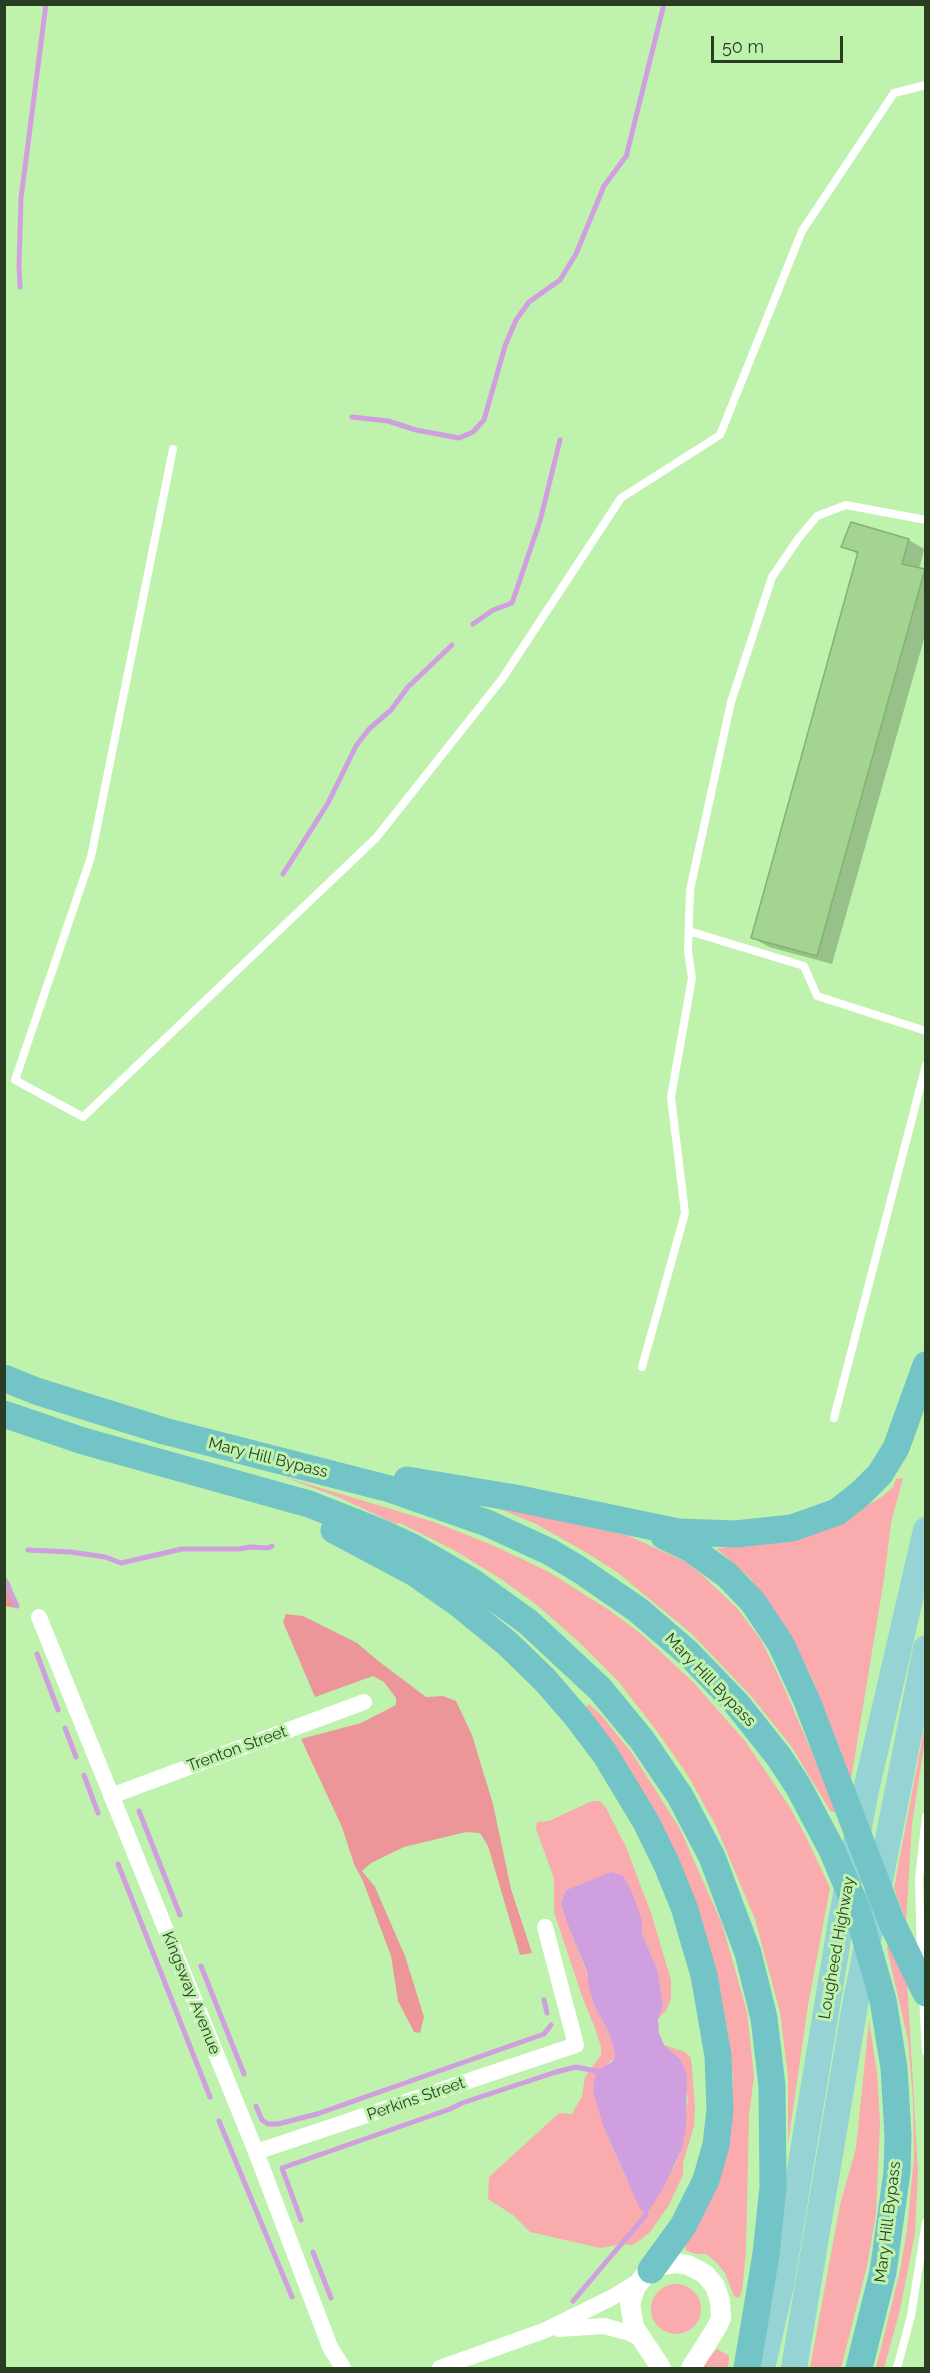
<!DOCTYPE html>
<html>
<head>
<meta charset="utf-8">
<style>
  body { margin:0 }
  #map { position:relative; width:930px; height:2373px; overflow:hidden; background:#bef2ad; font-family:Raleway,sans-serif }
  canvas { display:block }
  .frame { position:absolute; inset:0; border:6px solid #293d22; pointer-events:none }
  .scale { position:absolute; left:711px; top:36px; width:132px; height:27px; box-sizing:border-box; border:3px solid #293d22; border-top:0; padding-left:8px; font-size:18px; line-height:21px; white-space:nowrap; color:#293d22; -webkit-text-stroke:4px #bef2ad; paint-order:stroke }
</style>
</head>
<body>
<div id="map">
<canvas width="930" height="2373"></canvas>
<div class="frame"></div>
<div class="scale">50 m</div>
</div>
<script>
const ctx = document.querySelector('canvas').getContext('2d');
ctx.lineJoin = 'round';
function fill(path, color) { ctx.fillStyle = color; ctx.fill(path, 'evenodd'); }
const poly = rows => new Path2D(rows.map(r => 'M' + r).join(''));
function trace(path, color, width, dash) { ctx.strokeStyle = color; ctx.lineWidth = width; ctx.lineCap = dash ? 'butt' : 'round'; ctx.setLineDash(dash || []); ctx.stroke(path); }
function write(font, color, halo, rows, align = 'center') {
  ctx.font = font + ' Raleway,sans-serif'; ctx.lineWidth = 6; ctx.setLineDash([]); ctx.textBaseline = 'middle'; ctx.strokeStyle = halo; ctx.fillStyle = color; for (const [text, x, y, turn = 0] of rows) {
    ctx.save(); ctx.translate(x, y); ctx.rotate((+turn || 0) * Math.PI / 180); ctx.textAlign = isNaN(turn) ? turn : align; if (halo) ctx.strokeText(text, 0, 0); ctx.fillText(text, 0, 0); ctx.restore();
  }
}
const green = poly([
  [281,1476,434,1522,492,1545,547,1571,609,1610,640,1633,693,1682,745,1741,789,1806,805,1835,830,1888,808,2005,788,2144,788,2076,780,2012,755,1919,716,1826,687,1774,656,1730,619,1682,579,1642,537,1605,501,1579,454,1550,400,1523,396,1524,338,1497],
  [903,1478,891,1523,884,1579,851,1779,814,1683,786,1627,750,1578,717,1549,845,1519,883,1496,893,1487,896,1479],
  [488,1504,629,1536,686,1562,701,1574,736,1607,761,1640,781,1681,838,1812,831,1812,791,1746,752,1697,692,1634,617,1572,584,1551,536,1524],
  [589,1704,602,1716,632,1753,680,1829,722,1924,747,2012,754,2076,749,2115,746,2250,742,2292,739,2298,734,2296,725,2273,716,2262,706,2254,697,2254,687,2251,685,2247,732,2120,733,2078,728,2034,720,1990,585,1708],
  [925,1724,925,1740,912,1824,906,1922,894,1888],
  [592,1801,600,1801,606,1808,626,1847,651,1913,671,1980,671,1999,666,2011,658,2019,663,2007,658,1972,642,1933,642,1920,596,1878,566,1890,561,1903,567,1923,586,1971,595,2007,608,2031,614,2049,615,2057,604,2068,604,2128,627,2181,673,2169,682,2149,688,2098,680,2059,664,2045,685,2052,691,2058,695,2107,694,2126,683,2163,683,2175,669,2205,650,2232,639,2241,632,2245,623,2244,600,2248,530,2232,513,2215,488,2199,489,2177,559,2113,572,2114,582,2096,585,2077,601,2055,601,2047,595,2028,582,1996,554,1912,554,1878,536,1829,537,1822,549,1821],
  [889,1940,907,1980,918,2171,915,2233,900,2310,884,2368,876,2368,900,2271,907,2230,914,2157,913,2100,908,2040,887,1949],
  [869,2021,877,2072,880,2124,876,2214,867,2266,841,2368,810,2368,840,2205,856,2148],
  '651 2309a25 25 0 1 1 50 0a25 25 0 1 1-50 0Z',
  [717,2349,729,2356,728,2368,699,2368]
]);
const forest = poly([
  [4,1577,10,1583,17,1608,5,1606],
  [286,1614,303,1616,357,1643,377,1660,426,1697,443,1696,456,1701,472,1735,493,1804,511,1889,532,1953,520,1955,488,1846,480,1833,466,1832,404,1847,371,1863,362,1871,375,1887,405,1956,424,2017,420,2033,414,2032,398,2001,391,1956,363,1881,354,1864,342,1827,301,1739,361,1723,396,1705,396,1698,384,1682,373,1676,315,1697,283,1622]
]);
const water = poly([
  [611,1872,623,1876,631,1890,642,1920,642,1933,658,1972,663,2007,658,2019,659,2033,664,2045,680,2059,687,2074,686,2126,682,2149,661,2192,646,2215,639,2207,604,2128,593,2091,596,2071,612,2062,615,2057,614,2049,608,2031,595,2007,589,1987,587,1972,567,1923,561,1903,566,1890]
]);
const shadow = poly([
  [909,540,924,549,919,570,926,572,926,632,832,964,769,947,753,938,859,555,843,546]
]);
const stream = poly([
  [626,157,664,4],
  [20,287,19,266,21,198,46,4],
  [352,417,388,421,416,430,459,438,473,432,484,420,505,346,516,320,529,302,560,280,576,254,604,186,627,155],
  [473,624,493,610,512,603,540,521,560,440],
  [283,874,328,803,356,746,369,729,391,710,408,687,452,645],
  [28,1550,71,1552,105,1557,121,1563,182,1549,239,1549,250,1547,268,1548,272,1546],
  [4,1578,17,1606],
  [37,1654,58,1710],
  [65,1728,76,1757],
  [84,1775,98,1813],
  [139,1811,180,1915],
  [118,1864,210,2097],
  [201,1966,244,2074],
  [544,2000,547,2013],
  [256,2106,262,2120,268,2124,278,2124,317,2114,544,2034,551,2025],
  [219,2121,292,2297],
  [301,2220,282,2168,450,2109,462,2103,556,2072,576,2067,596,2071],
  [313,2252,331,2298],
  [573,2301,646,2215]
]);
const building = poly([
  [851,522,909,539,902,564,925,569,817,956,751,938,858,552,841,547,851,522]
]);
const service = poly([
  [173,449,91,857,15,1080,83,1117,376,838,502,679,621,498,720,435,802,231,894,93,926,85],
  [689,931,804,966,817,996,926,1031],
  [642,1367,685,1213,671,1097,692,978,688,951,690,890,731,702,772,577,798,539,817,516,846,505,926,520],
  [834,1418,926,1065],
  [921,1962,919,1879,926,1816],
  [923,1996,926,2052],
  [897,2368,911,2316,926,2222]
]);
const minor = poly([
  [39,1617,256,2152,330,2347,343,2368],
  [111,1796,364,1702],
  [256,2152,576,2045,545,1927],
  [559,2329,604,2326,630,2333,642,2339],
  [440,2368,546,2330,611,2298,639,2281]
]);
const tertiary = poly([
  [661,2368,634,2327,630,2304,635,2288,645,2275,658,2266,676,2263,688,2265,705,2274,715,2286,720,2301,721,2318,717,2327,691,2368]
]);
const primary = poly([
  [762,2368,781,2285,841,1921,866,1790,926,1530],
  [794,2368,854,2011,926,1648]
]);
const trunk = poly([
  [4,1378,36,1391,164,1431,390,1489,487,1523,550,1552,580,1570,638,1610,688,1653,737,1704,779,1757,798,1786,832,1850,857,1909,883,2000,894,2068,898,2136,897,2172,883,2272,859,2368],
  [4,1414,83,1441,309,1504,380,1532,412,1547,471,1581,528,1622,600,1689,642,1740,680,1796,712,1857,748,1953,764,2018,772,2086,773,2187,766,2254,747,2368],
  [407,1480,515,1498,678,1532,736,1534,792,1528,837,1512,860,1494,880,1474,896,1448,926,1365],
  [334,1530,413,1572,459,1604,508,1644,545,1680,577,1717,605,1754,646,1822,667,1865,684,1907,704,1975,718,2056,720,2110,716,2145,706,2180,683,2226,651,2270],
  [664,1536,691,1549,727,1575,753,1602,781,1644,807,1701,892,1923,926,1993]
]);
const streetNames = [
  ["Mary Hill Bypass",268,1458,14],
  ["Mary Hill Bypass",710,1680,46],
  ["Trenton Street",237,1749,-20],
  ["Lougheed Highway",837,1948,-80],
  ["Kingsway Avenue",191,1993,68],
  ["Perkins Street",416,2099,-19],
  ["Mary Hill Bypass",888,2222,-83]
];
fill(green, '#faabad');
fill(forest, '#ed9699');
fill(water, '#d09fdf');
fill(shadow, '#0003');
trace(stream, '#d09fdf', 5);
fill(building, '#a3d492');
trace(building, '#82b371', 1.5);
trace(service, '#fff', 8);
trace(minor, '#fff', 16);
trace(tertiary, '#fff', 20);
trace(primary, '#95d3d4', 26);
trace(trunk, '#72c4c6', 27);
write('16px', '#293d22', '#bef2ad', streetNames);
</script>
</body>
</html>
